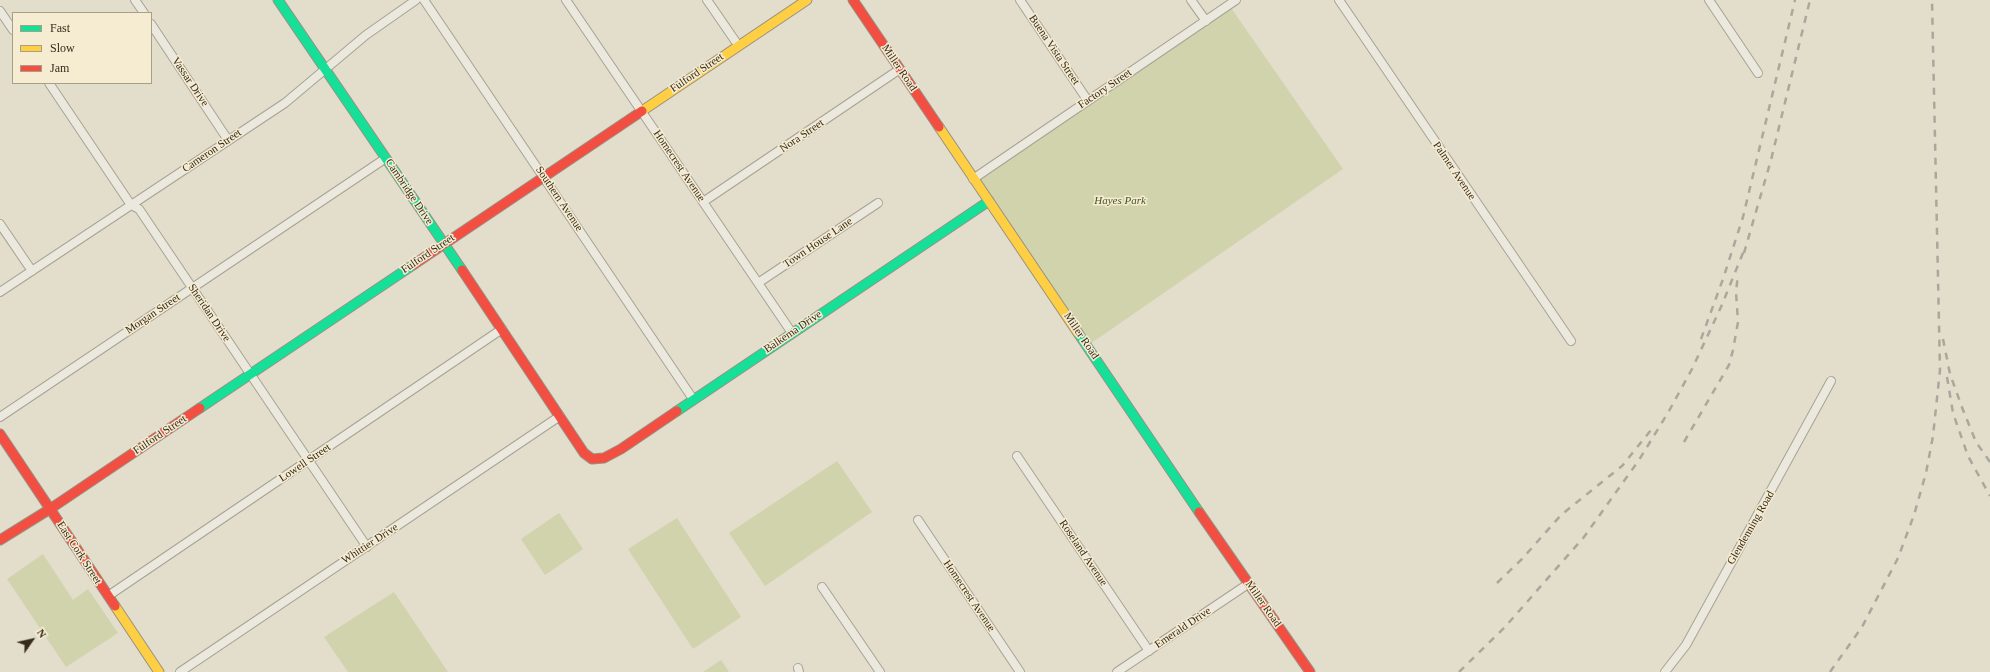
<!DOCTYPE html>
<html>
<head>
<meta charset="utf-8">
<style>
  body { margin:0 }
  #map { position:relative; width:1990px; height:672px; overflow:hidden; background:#e3ddcb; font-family:"Times New Roman",serif }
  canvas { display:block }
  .legend { position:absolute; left:12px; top:12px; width:140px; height:72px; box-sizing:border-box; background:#f5ecd1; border:1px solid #a99f89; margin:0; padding:5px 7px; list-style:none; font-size:12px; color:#362b1d }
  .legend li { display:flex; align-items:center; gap:8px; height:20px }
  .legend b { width:20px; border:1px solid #a99f89 }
  .north { position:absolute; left:12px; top:620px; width:40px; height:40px; -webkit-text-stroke:3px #f5ecd1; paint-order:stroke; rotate:56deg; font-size:11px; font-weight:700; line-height:16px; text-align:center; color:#362b1d }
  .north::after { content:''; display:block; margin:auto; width:14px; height:18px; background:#362b1d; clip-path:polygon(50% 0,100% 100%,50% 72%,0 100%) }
</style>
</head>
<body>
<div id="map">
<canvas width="1990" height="672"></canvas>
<ul class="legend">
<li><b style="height:5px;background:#16e098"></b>Fast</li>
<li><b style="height:5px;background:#ffcf43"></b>Slow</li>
<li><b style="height:5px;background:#f24e42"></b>Jam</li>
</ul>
<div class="north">N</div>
</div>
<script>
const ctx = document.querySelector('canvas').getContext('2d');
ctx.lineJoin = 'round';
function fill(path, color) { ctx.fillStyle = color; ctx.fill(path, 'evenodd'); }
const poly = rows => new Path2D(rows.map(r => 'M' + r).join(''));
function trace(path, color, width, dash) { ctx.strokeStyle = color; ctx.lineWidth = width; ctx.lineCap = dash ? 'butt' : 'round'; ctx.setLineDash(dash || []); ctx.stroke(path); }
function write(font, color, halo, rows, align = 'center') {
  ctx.font = font + ' "Times New Roman",serif'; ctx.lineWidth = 3; ctx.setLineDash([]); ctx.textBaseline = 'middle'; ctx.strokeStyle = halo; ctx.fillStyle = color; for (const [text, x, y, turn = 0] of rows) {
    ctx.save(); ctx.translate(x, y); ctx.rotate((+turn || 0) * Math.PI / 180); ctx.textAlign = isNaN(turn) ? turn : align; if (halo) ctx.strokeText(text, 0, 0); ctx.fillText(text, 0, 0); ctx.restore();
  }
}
const green = poly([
  [1229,5,1343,169,1087,346,973,179],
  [837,461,872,512,765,586,729,533],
  [559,513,583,549,545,575,521,539],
  [677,518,741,617,693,649,628,549],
  [43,554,73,600,88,589,118,633,66,667,7,579],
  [394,592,448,672,348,672,324,637],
  [721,660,729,672,703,672]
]);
const street = poly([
  [135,0,144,13],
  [424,0,693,399],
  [566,0,792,333],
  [707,0,738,45],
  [1020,0,1088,101],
  [1191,0,1206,21],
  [1339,0,1571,341],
  [1709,0,1758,73],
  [0,11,13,30],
  [151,24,228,140],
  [49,83,131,205,139,209,367,547],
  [973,179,1236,0],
  [703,202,900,69],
  [0,224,32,271],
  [758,283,878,203],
  [0,292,285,103,366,35,416,0],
  [0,417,386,158],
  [1017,456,1149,651],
  [918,520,1020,672],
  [822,587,880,672],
  [108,596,502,329],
  [798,668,799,672],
  [180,672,560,416],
  [1117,672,1248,584],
  [1665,672,1686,645,1831,381]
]);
const fast = poly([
  [278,0,462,270],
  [1078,333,1199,512],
  [200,408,413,265],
  [677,411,989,201]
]);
const slow = poly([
  [642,111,807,0],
  [939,127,1078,333],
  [115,606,159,672]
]);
const jam = poly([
  [853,0,939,127],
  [413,265,642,111],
  [462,270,584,453,592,459,604,458,621,449,677,411],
  [0,434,115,606],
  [1199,512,1310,672],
  [0,540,50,509,200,408]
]);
const rail = poly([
  [1744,253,1771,160,1810,0],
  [1701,339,1723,279,1743,217,1795,0],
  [1943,339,1950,374,1963,410,1976,442,1990,462],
  [1947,377,1953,413,1968,456,1990,496],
  [1684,442,1729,365,1733,350,1738,322,1736,292,1738,274],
  [1497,583,1522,559,1561,515,1622,466,1651,430],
  [1459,672,1505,627,1584,537,1639,460,1669,411,1692,369,1721,307,1745,248],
  [1830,672,1862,627,1898,558,1914,515,1926,473,1933,436,1940,370,1932,0]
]);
const streetNames = [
  ["Buena Vista Street",1054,50,56],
  ["Miller Road",899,68,56],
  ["Fulford Street",697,73,-34],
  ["Vassar Drive",190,82,56],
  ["Factory Street",1105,89,-34],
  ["Nora Street",802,136,-34],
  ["Cameron Street",212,151,-34],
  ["Homecrest Avenue",679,166,56],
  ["Palmer Avenue",1454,171,56],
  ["Cambridge Drive",409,192,56],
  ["Southern Avenue",559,199,56],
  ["Town House Lane",818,243,-34],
  ["Fulford Street",428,254,-34],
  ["Sheridan Drive",209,313,56],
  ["Morgan Street",153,314,-34],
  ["Balkema Drive",793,332,-34],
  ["Miller Road",1081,336,56],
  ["Fulford Street",160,435,-34],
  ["Lowell Street",305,463,-34],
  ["Glendenning Road",1751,528,-60],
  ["Whittier Drive",370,544,-33],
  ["East Cork Street",79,553,57],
  ["Roseland Avenue",1083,553,56],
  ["Homecrest Avenue",969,596,56],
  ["Miller Road",1263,604,55],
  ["Emerald Drive",1183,628,-34]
];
const parkNames = [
  ["Hayes Park",1120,201]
];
fill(green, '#d1d3ad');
trace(street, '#a8a295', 10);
trace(fast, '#989184', 11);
trace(slow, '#989184', 11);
trace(jam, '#989184', 11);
trace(street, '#ebe8dd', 8);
trace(fast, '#16e098', 9);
trace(slow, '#ffcf43', 9);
trace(jam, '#f24e42', 9);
trace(rail, '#aaa79d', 2.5, [7, 7]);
write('11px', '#362b1d', '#f5ecd1', streetNames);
write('italic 11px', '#445324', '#f5ecd1', parkNames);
</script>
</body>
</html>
